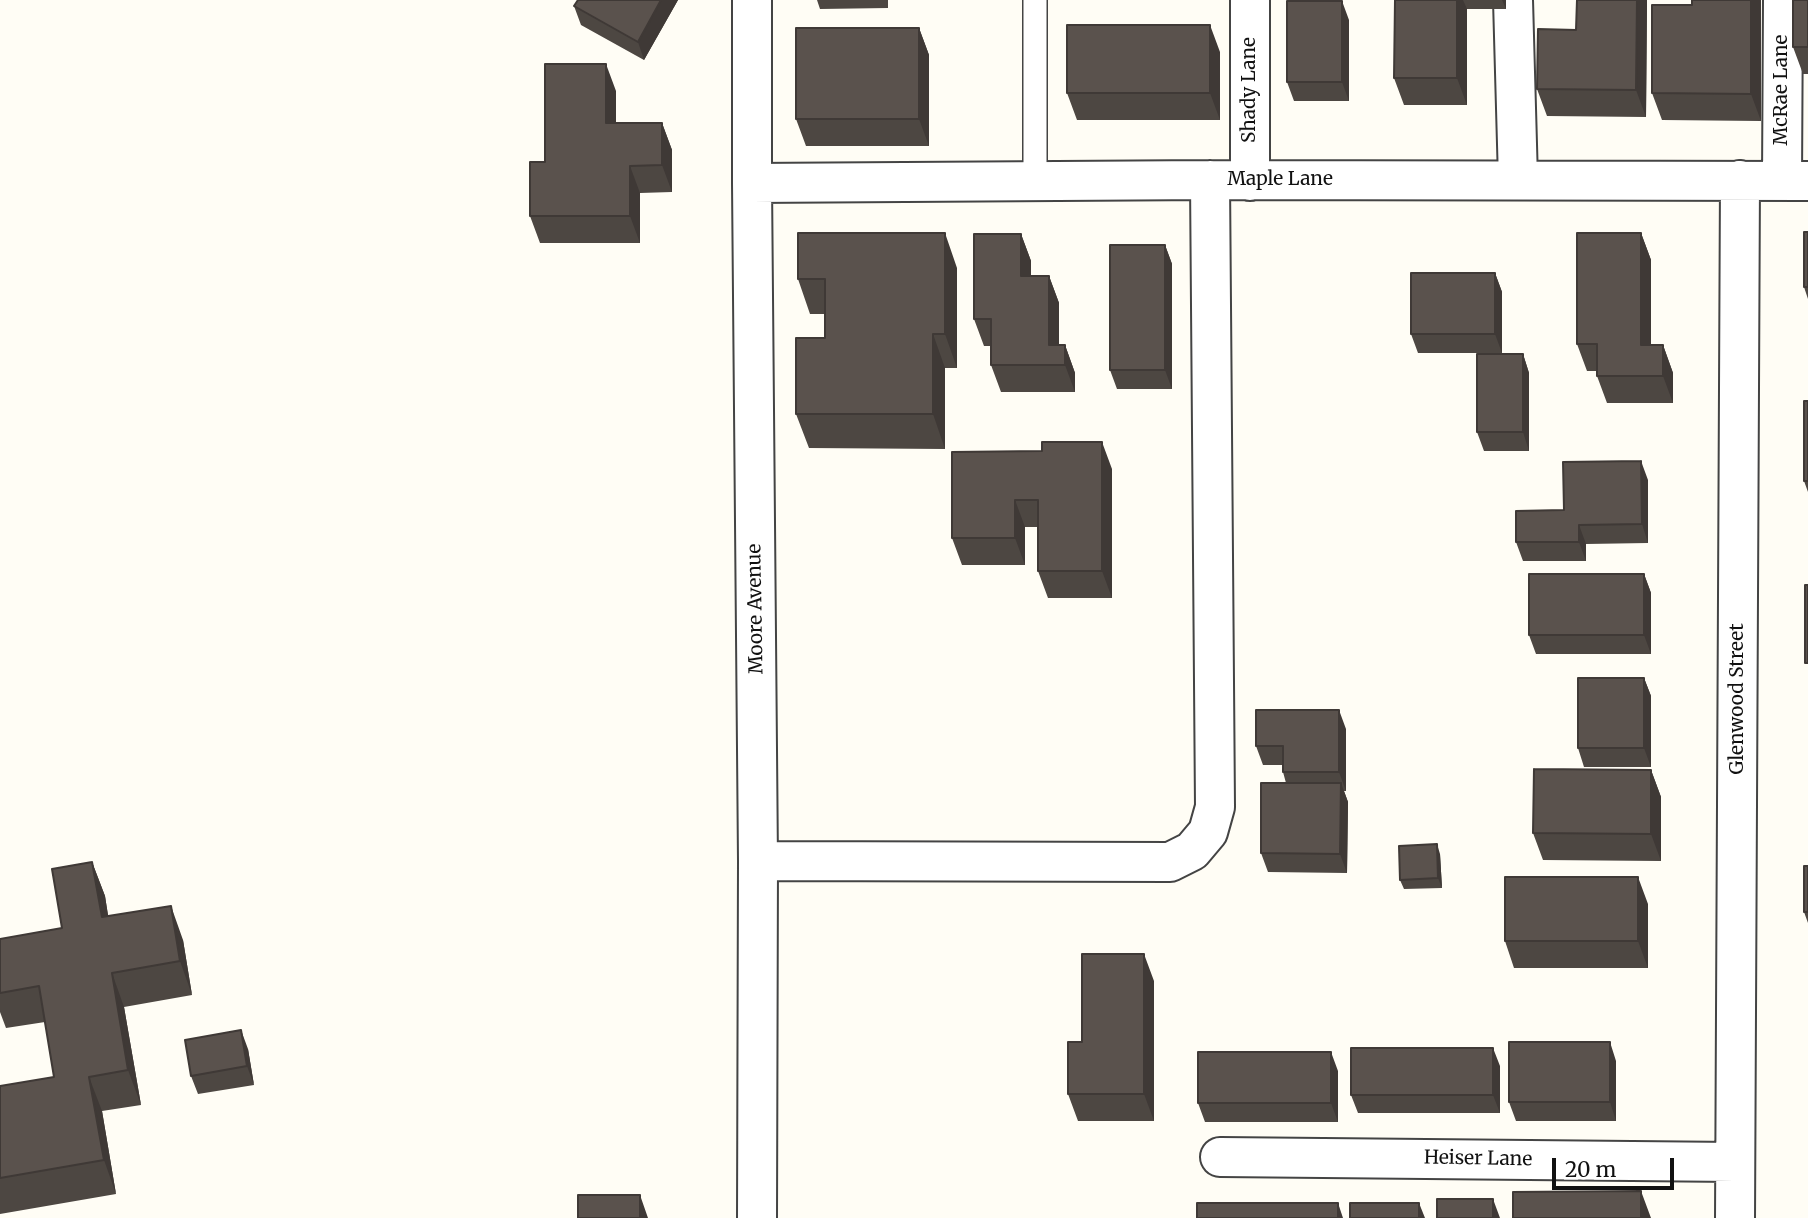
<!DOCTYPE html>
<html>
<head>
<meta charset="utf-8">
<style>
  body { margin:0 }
  #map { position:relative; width:1808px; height:1218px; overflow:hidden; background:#fffdf5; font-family:Merriweather,serif }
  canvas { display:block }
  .scale { position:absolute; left:1552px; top:1158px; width:122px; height:32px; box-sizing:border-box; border:4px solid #111; border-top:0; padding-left:9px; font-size:21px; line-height:24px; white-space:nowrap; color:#111; -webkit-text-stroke:5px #fff; paint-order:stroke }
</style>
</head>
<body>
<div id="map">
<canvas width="1808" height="1218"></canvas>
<div class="scale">20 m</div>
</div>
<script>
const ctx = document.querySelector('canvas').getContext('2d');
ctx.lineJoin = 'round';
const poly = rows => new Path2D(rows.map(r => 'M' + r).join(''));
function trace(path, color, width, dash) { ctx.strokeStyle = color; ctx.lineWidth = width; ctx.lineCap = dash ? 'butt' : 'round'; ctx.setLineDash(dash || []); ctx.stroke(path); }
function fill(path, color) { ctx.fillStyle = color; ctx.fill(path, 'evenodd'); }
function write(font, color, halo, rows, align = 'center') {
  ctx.font = font + ' Merriweather,serif'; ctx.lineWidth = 7; ctx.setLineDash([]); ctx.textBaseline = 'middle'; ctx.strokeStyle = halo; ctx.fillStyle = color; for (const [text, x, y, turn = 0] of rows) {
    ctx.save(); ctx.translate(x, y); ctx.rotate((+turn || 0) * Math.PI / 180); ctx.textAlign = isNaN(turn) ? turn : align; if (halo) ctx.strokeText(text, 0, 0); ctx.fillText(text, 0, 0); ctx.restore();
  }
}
const service = poly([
  [1035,180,1035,0]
]);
const minor = poly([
  [752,0,752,183,758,861,757,1218],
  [1513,0,1518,180],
  [1250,181,1250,0],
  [1782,181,1783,0],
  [752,183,1210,180,1808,181],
  [758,861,1170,862,1192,851,1208,832,1215,807,1210,180],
  [1220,1157,1735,1162],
  [1735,1218,1740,180]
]);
const wall = poly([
  [578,0,678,0,644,60,581,25,574,6],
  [817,0,888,0,888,8,820,9],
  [1395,0,1506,0,1506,9,1467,9,1467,105,1404,105,1394,78],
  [1577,0,1647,0,1646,117,1547,116,1537,89,1576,30],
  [1760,0,1761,121,1662,120,1652,93,1692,5],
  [1808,0,1808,74,1803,74,1793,47],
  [1349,20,1349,101,1294,101,1287,82],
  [919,28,929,55,929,146,806,146,796,119],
  [1220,52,1220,120,1077,120,1067,93],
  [616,91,616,123,662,123,672,150,672,192,640,193,640,243,540,243,530,216,545,162],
  [1808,232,1808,299,1804,287],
  [1641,233,1651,260,1651,345,1663,345,1673,373,1673,403,1607,403,1597,376,1597,371,1587,371,1577,344],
  [1021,234,1031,261,1031,276,1049,276,1059,303,1059,345,1065,345,1075,373,1075,392,1001,392,991,365,991,346,984,346,974,319],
  [1165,245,1172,264,1172,389,1117,389,1110,370],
  [957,268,957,368,945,368,945,449,809,448,796,414,825,338,825,314,810,314,798,279],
  [1495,273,1502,292,1502,353,1418,353,1411,334],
  [1523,354,1529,373,1529,451,1484,451,1477,432],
  [1808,401,1808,492,1804,481],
  [952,452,1112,469,1112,598,1048,598,1038,571,1038,527,1025,527,1025,565,962,565,952,538],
  [1648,480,1648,543,1586,544,1586,561,1523,561,1516,542],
  [1644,574,1651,593,1651,654,1536,654,1529,635],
  [1644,678,1651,696,1651,767,1584,767,1578,748],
  [1346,729,1346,791,1344,791,1348,802,1347,873,1268,872,1261,853,1286,783,1283,772,1283,765,1263,765,1256,746],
  [1651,770,1661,797,1661,861,1543,860,1533,833],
  [1440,854,1442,888,1404,889,1400,880],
  [92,862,105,896,108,916,183,940,192,995,124,1007,141,1105,102,1111,116,1194,0,1214,0,1086,54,1077,45,1022,6,1028,0,1012,0,939,62,928],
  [1808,866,1808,923,1804,912],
  [1648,904,1648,968,1514,968,1505,941],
  [1154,981,1154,1121,1078,1121,1068,1094,1082,1042],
  [248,1049,254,1085,198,1094,191,1076],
  [1616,1061,1616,1121,1516,1121,1509,1102],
  [1500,1066,1500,1113,1358,1113,1351,1095],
  [1338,1071,1338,1122,1205,1122,1198,1103]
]);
const shadedWall = poly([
  [661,0,678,0,644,60,638,42],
  [1457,0,1463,0,1467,9,1467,105,1457,78],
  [1502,0,1506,0,1506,9],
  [1637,0,1647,0,1646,117,1636,90],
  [1751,0,1761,0,1761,121,1751,94],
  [1342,1,1349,20,1349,101,1342,82],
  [1210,25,1220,52,1220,120,1210,93],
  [919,28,929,55,929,146,919,119],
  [606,64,616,91,616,150,606,123],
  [662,123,672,150,672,192,662,165],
  [630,166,640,193,640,243,630,216],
  [945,233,957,268,957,368,945,334],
  [1641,233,1651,260,1651,373,1641,345],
  [1021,234,1031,261,1031,303,1021,276],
  [1165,245,1172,264,1172,389,1165,370],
  [1495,273,1502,292,1502,353,1495,334],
  [1049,276,1059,303,1059,365,1049,345],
  [933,334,945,368,945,449,933,414],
  [1065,345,1075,373,1075,392,1065,365],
  [1663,345,1673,373,1673,403,1663,376],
  [1523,354,1529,373,1529,451,1523,432],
  [1102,442,1112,469,1112,598,1102,571],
  [1641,461,1648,480,1648,543,1642,524],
  [1015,500,1025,527,1025,565,1015,538],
  [1579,525,1586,544,1586,561,1579,542],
  [1644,574,1651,593,1651,654,1644,635],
  [1644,678,1651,696,1651,767,1644,748],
  [1339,710,1346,729,1346,791,1339,772],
  [1651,770,1661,797,1661,861,1651,834],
  [1341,783,1348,802,1347,873,1340,854],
  [1437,844,1440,854,1442,888,1438,878],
  [92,862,105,896,114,952,102,917],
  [1638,877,1648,904,1648,968,1638,941],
  [171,906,183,940,192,995,180,961],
  [1144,954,1154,981,1154,1121,1144,1094],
  [112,973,124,1007,141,1105,128,1070],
  [241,1030,248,1049,254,1085,247,1066],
  [1610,1042,1616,1061,1616,1121,1610,1102],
  [1493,1048,1500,1066,1500,1113,1493,1095],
  [1331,1052,1338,1071,1338,1122,1331,1103],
  [89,1077,102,1111,116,1194,104,1160],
  [1641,1191,1651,1218,1641,1218],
  [640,1195,648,1218,640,1218],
  [1493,1199,1500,1218,1493,1218],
  [1338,1203,1343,1218,1338,1218],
  [1419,1203,1425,1218,1419,1218]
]);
const building = poly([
  [578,0,661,0,638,42,574,6,578,0],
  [1395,0,1457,0,1457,78,1394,78,1395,0],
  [1577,0,1637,0,1636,90,1537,89,1538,29,1576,30,1577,0],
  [1692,0,1751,0,1751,94,1652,93,1652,5,1692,5,1692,0],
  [1793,0,1808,0,1808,47,1793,47,1793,0],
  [1287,1,1342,1,1342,82,1287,82,1287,1],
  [1067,25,1210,25,1210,93,1067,93,1067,25],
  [796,28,919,28,919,119,796,119,796,28],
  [545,64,606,64,606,123,662,123,662,165,630,166,630,216,530,216,530,162,545,162,545,64],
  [1804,232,1808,232,1808,287,1804,287,1804,232],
  [798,233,945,233,945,334,933,334,933,414,796,414,796,338,825,338,825,279,798,279,798,233],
  [1577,233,1641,233,1641,345,1663,345,1663,376,1597,376,1597,344,1577,344,1577,233],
  [974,234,1021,234,1021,276,1049,276,1049,345,1065,345,1065,365,991,365,991,319,974,319,974,234],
  [1110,245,1165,245,1165,370,1110,370,1110,245],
  [1411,273,1495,273,1495,334,1411,334,1411,273],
  [1477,354,1523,354,1523,432,1477,432,1477,354],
  [1804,401,1808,401,1808,481,1804,481,1804,401],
  [1042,442,1102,442,1102,571,1038,571,1038,500,1015,500,1015,538,952,538,952,452,1042,451,1042,442],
  [1641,461,1642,524,1579,525,1579,542,1516,542,1516,511,1564,510,1563,462,1641,461],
  [1529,574,1644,574,1644,635,1529,635,1529,574],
  [1805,585,1808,585,1808,663,1805,663,1805,585],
  [1578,678,1644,678,1644,748,1578,748,1578,678],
  [1256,710,1339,710,1339,772,1283,772,1283,746,1256,746,1256,710],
  [1534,769,1651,770,1651,834,1533,833,1534,769],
  [1261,783,1341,783,1340,854,1261,853,1261,783],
  [1437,844,1438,878,1400,880,1399,846,1437,844],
  [92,862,102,917,171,906,180,961,112,973,128,1070,89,1077,104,1160,0,1178,0,1086,54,1077,39,986,0,993,0,939,62,928,52,869,92,862],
  [1804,866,1808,866,1808,912,1804,912,1804,866],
  [1505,877,1638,877,1638,941,1505,941,1505,877],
  [1082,954,1144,954,1144,1094,1068,1094,1068,1042,1082,1042,1082,954],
  [241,1030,247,1066,191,1076,185,1040,241,1030],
  [1509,1042,1610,1042,1610,1102,1509,1102,1509,1042],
  [1351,1048,1493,1048,1493,1095,1351,1095,1351,1048],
  [1198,1052,1331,1052,1331,1103,1198,1103,1198,1052],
  [1641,1191,1641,1218,1513,1218,1513,1192,1641,1191],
  [578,1195,640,1195,640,1218,578,1218,578,1195],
  [1437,1199,1493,1199,1493,1218,1437,1218,1437,1199],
  [1197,1203,1338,1203,1338,1218,1197,1218,1197,1203],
  [1350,1203,1419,1203,1419,1218,1350,1218,1350,1203]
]);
const streetNames = [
  ["Shady Lane",1250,90,-90],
  ["McRae Lane",1782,90,-90],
  ["Maple Lane",1280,180],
  ["Moore Avenue",756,609,-91],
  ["Glenwood Street",1738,699,-90],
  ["Heiser Lane",1478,1159,1]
];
trace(service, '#444', 26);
trace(minor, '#444', 42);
trace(service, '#fff', 23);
trace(minor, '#fff', 38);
fill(wall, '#4d4742');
fill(shadedWall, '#3f3936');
fill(building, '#5a524d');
trace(building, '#3f3936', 2);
write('19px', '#111', '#fff', streetNames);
</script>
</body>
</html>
